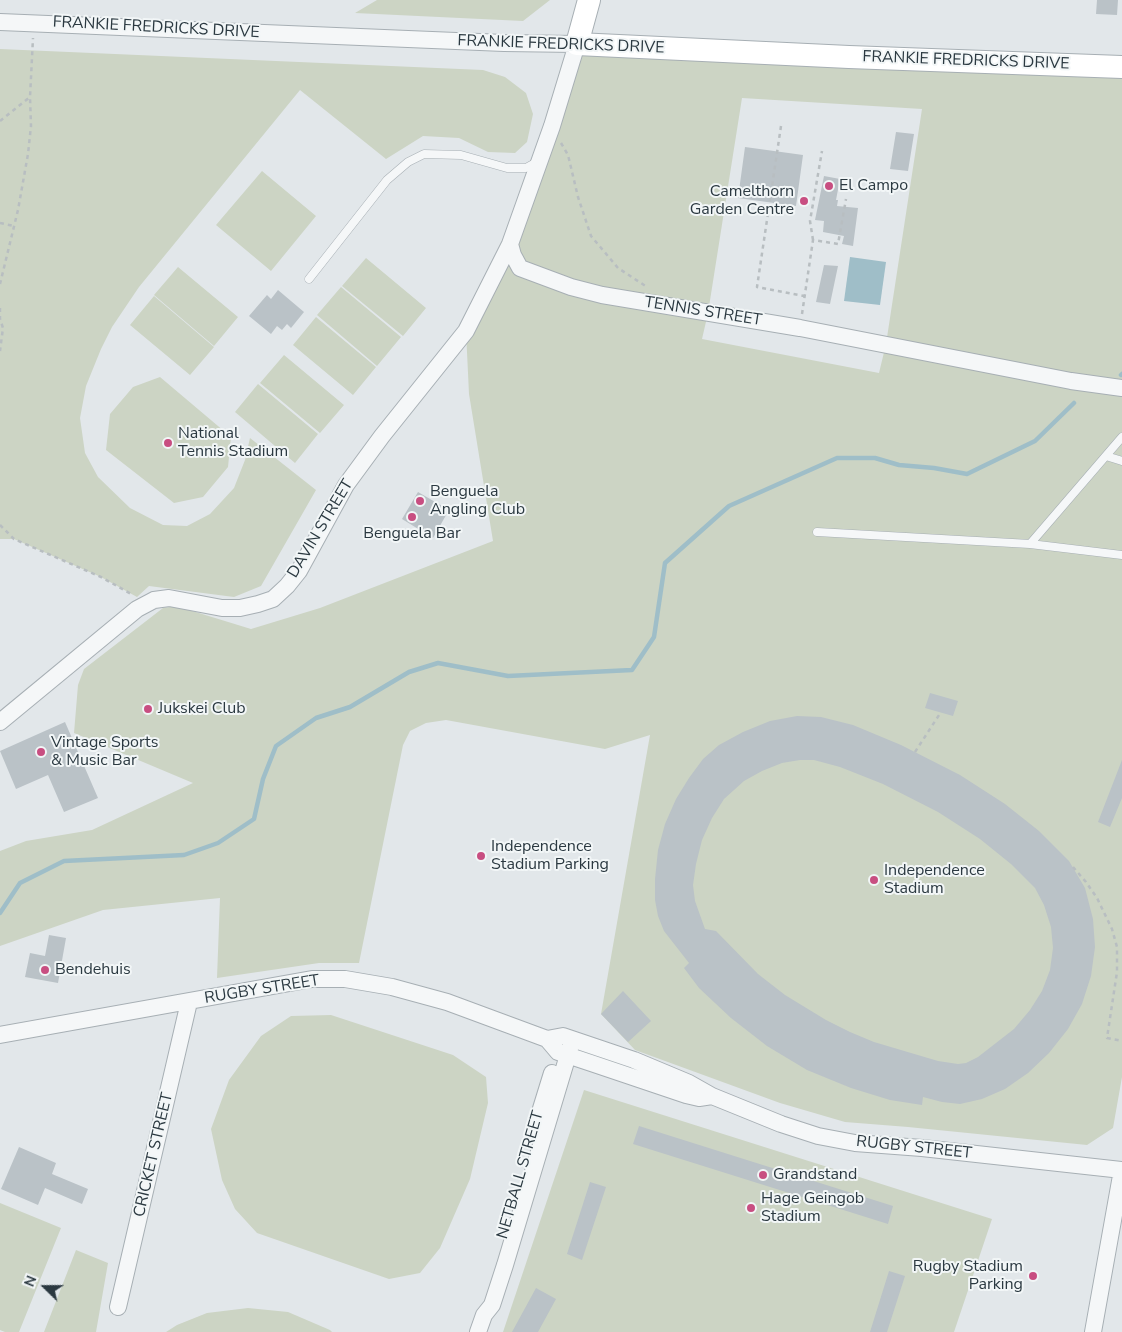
<!DOCTYPE html>
<html>
<head>
<meta charset="utf-8">
<style>
  body { margin:0 }
  #map { position:relative; width:1122px; height:1332px; overflow:hidden; background:#e2e7ea; font-family:"Nunito Sans",sans-serif }
  canvas { display:block }
  .north { position:absolute; left:20px; top:1262px; width:50px; height:50px; -webkit-text-stroke:4px #f2f6f7; paint-order:stroke; rotate:292deg; font-size:14px; font-weight:700; line-height:20px; text-align:center; color:#2b3941 }
  .north::after { content:''; display:block; margin:auto; width:18px; height:22px; background:#2b3941; clip-path:polygon(50% 0,100% 100%,50% 72%,0 100%) }
</style>
</head>
<body>
<div id="map">
<canvas width="1122" height="1332"></canvas>
<div class="north">N</div>
</div>
<script>
const ctx = document.querySelector('canvas').getContext('2d');
ctx.lineJoin = 'round';
function fill(path, color) { ctx.fillStyle = color; ctx.fill(path, 'evenodd'); }
const poly = rows => new Path2D(rows.map(r => 'M' + r).join(''));
function trace(path, color, width, dash) { ctx.strokeStyle = color; ctx.lineWidth = width; ctx.lineCap = dash ? 'butt' : 'round'; ctx.setLineDash(dash || []); ctx.stroke(path); }
function write(font, color, halo, rows, align = 'center') {
  ctx.font = font + ' "Nunito Sans",sans-serif'; ctx.lineWidth = 4; ctx.setLineDash([]); ctx.textBaseline = 'middle'; ctx.strokeStyle = halo; ctx.fillStyle = color; for (const [text, x, y, turn = 0] of rows) {
    ctx.save(); ctx.translate(x, y); ctx.rotate((+turn || 0) * Math.PI / 180); ctx.textAlign = isNaN(turn) ? turn : align; if (halo) ctx.strokeText(text, 0, 0); ctx.fillText(text, 0, 0); ctx.restore();
  }
}
const green = poly([
  [377,0,550,0,523,21,355,13],
  [577,44,1122,70,1122,1077,1113,1128,1087,1145,908,1127,845,1122,780,1103,635,1050,601,1014,650,735,605,749,446,720,426,723,410,731,403,745,359,963,319,963,217,978,220,898,103,910,0,946,0,851,26,841,92,830,193,783,74,733,78,685,84,669,163,608,176,606,251,629,320,608,493,541,469,394,466,331,479,306],
  [742,98,922,109,886,344,879,373,702,339,708,313],
  [0,49,483,70,505,77,526,93,533,114,527,142,515,153,488,152,459,138,423,136,386,159,300,90,139,287,112,327,101,349,86,386,80,418,85,453,98,477,130,508,163,525,187,526,210,514,234,488,245,460,250,438,316,490,261,586,234,597,149,586,137,597,101,577,14,539,0,539],
  [262,171,316,216,271,271,216,225],
  [366,258,426,308,403,336,342,286],
  [178,267,238,317,214,346,154,295],
  [341,287,401,337,377,366,317,315],
  [154,296,214,347,190,375,130,325],
  [316,317,376,367,353,395,293,345],
  [284,355,344,405,320,433,260,383],
  [160,377,231,437,228,467,203,497,174,503,106,450,110,414,133,387],
  [258,384,318,434,295,463,235,412],
  [331,1015,453,1055,486,1077,488,1103,470,1179,440,1248,420,1273,389,1279,257,1233,235,1209,222,1180,211,1129,229,1080,261,1036,291,1016],
  [584,1090,992,1219,954,1332,503,1332],
  [0,1203,61,1228,19,1332,5,1332,0,1330],
  [76,1250,108,1263,96,1332,44,1332],
  [248,1308,288,1312,330,1330,332,1332,166,1332,177,1325,207,1313]
]);
const water = poly([
  [850,257,886,262,880,305,844,301]
]);
const stream = poly([
  [1121,375,1122,374],
  [0,913,20,883,64,861,184,855,218,843,254,819,263,779,276,746,316,718,350,707,409,672,438,663,508,676,632,670,654,637,665,563,729,506,837,458,875,458,899,465,934,468,967,474,1035,441,1074,403]
]);
const building = poly([
  [1097,0,1118,0,1117,15,1096,14],
  [896,132,914,134,908,171,890,169],
  [745,147,803,155,796,206,738,198],
  [824,176,840,179,836,200,838,200,837,206,858,208,853,246,842,244,844,236,823,232,824,221,815,220],
  [824,265,838,266,830,304,816,302],
  [278,290,304,312,291,328,287,324,282,330,277,326,271,334,249,316,267,295,271,299],
  [418,492,449,510,433,538,402,519],
  [930,693,958,701,953,716,925,708],
  [797,716,821,717,853,725,901,745,960,775,1005,804,1039,831,1069,861,1085,888,1093,919,1095,947,1091,976,1082,1004,1068,1029,1049,1053,1028,1073,1005,1089,982,1099,960,1104,942,1102,923,1097,922,1105,890,1100,851,1088,807,1070,767,1046,731,1018,699,988,684,968,689,963,664,931,658,916,655,900,655,879,658,850,665,824,676,799,689,778,703,759,719,745,743,732,770,721],
  [800,760,814,760,840,767,883,784,938,812,980,839,1011,864,1035,888,1044,905,1051,927,1053,948,1050,970,1042,991,1030,1010,1014,1029,978,1057,966,1063,958,1064,938,1061,874,1042,850,1032,826,1020,785,995,758,974,716,931,705,929,695,901,693,885,696,864,702,840,712,818,724,799,744,781,762,771,782,763],
  [65,722,98,798,64,812,48,775,16,789,0,751],
  [1122,760,1122,798,1110,827,1098,822],
  [49,935,66,938,58,983,25,977,30,953,45,956],
  [623,991,651,1021,628,1042,601,1014],
  [639,1126,893,1206,888,1224,633,1144],
  [19,1147,56,1163,52,1174,88,1189,82,1204,45,1188,38,1205,1,1189],
  [590,1182,606,1187,582,1260,567,1254],
  [889,1271,905,1276,887,1332,870,1332],
  [536,1288,556,1299,538,1332,512,1332]
]);
const path = poly([
  [0,121,30,97],
  [781,126,757,287,804,296],
  [561,143,568,155,578,197,591,236,618,268,647,287],
  [0,223,14,226],
  [813,240,810,221,822,151],
  [0,284,18,210,28,154,31,126,30,97,33,38],
  [0,308,0,319,3,328,0,351],
  [802,314,813,240,838,244,846,199],
  [0,525,14,539,101,577,133,595],
  [915,752,941,712],
  [1073,867,1086,882,1097,898,1112,929,1117,947,1117,972,1107,1038,1122,1041]
]);
const lane = poly([
  [309,279,387,180,408,162,424,154,461,155,507,168,526,168,537,162],
  [1106,456,1122,461],
  [817,532,1030,544,1122,437],
  [1030,544,1122,555]
]);
const street = poly([
  [0,22,504,43,577,44,552,126,510,244,513,255,520,268,571,287,602,295,800,328,1071,381,1122,388],
  [0,722,137,609,154,600,169,598,222,608,240,608,258,604,273,599,287,586,299,571,346,485,382,436,466,331,510,244],
  [0,1035,312,979,345,979,392,987,447,1002,547,1039,558,1052,591,1063,686,1095,699,1098,712,1096],
  [547,1039,563,1036,634,1060,689,1083,712,1096,781,1124,818,1136,855,1143,922,1148,1122,1170],
  [535,1128,552,1073],
  [118,1307,189,1002],
  [478,1332,484,1315,492,1305,505,1265,571,1045],
  [1093,1332,1122,1170]
]);
const secondary = poly([
  [589,0,577,44,849,57,1122,67]
]);
const markers = [
  [829,186,5,"#c84e81"],
  [804,201,5,"#c84e81"],
  [168,443,5,"#c84e81"],
  [420,501,5,"#c84e81"],
  [412,517,5,"#c84e81"],
  [148,709,5,"#c84e81"],
  [41,752,5,"#c84e81"],
  [481,856,5,"#c84e81"],
  [874,880,5,"#c84e81"],
  [45,970,5,"#c84e81"],
  [763,1175,5,"#c84e81"],
  [751,1208,5,"#c84e81"],
  [1033,1276,5,"#c84e81"]
];
const streetNames = [
  ["FRANKIE FREDRICKS DRIVE",156,28,3],
  ["FRANKIE FREDRICKS DRIVE",561,45,2],
  ["FRANKIE FREDRICKS DRIVE",966,61,2],
  ["TENNIS STREET",703,312,9],
  ["DAVIN STREET",321,529,-59],
  ["RUGBY STREET",262,990,-9],
  ["RUGBY STREET",914,1148,6],
  ["CRICKET STREET",154,1155,-77],
  ["NETBALL STREET",521,1175,-74]
];
const poiNames = [
  ["El Campo",839,186],
  ["Camelthorn",794,192,"right"],
  ["Garden Centre",794,210,"right"],
  ["National",178,434],
  ["Tennis Stadium",178,452],
  ["Benguela",430,492],
  ["Angling Club",430,510],
  ["Benguela Bar",412,534,"center"],
  ["Jukskei Club",158,709],
  ["Vintage Sports",51,743],
  ["& Music Bar",51,761],
  ["Independence",491,847],
  ["Stadium Parking",491,865],
  ["Independence",884,871],
  ["Stadium",884,889],
  ["Bendehuis",55,970],
  ["Grandstand",773,1175],
  ["Hage Geingob",761,1199],
  ["Stadium",761,1217],
  ["Rugby Stadium",1023,1267,"right"],
  ["Parking",1023,1285,"right"]
];
fill(green, '#ccd4c4');
fill(water, '#9fbec8');
trace(stream, '#9fbec8', 4.5);
fill(building, '#bac2c7');
trace(lane, '#a7afb4', 9);
trace(street, '#a7afb4', 18);
trace(secondary, '#a7afb4', 24);
trace(path, '#b8bec1', 2.5, [4, 4]);
trace(lane, '#f5f7f8', 8);
trace(street, '#f5f7f8', 16);
trace(secondary, '#fff', 22);
for (const [x, y, r, color] of markers) { const dot = new Path2D(); dot.arc(x, y, r, 0, 2 * Math.PI); ctx.fillStyle = color; ctx.fill(dot); trace(dot, '#f2f6f7', 2); }
write('16px', '#2b3941', '#f2f6f7', streetNames);
write('16px', '#2b3941', '#f2f6f7', poiNames, 'left');
</script>
</body>
</html>
